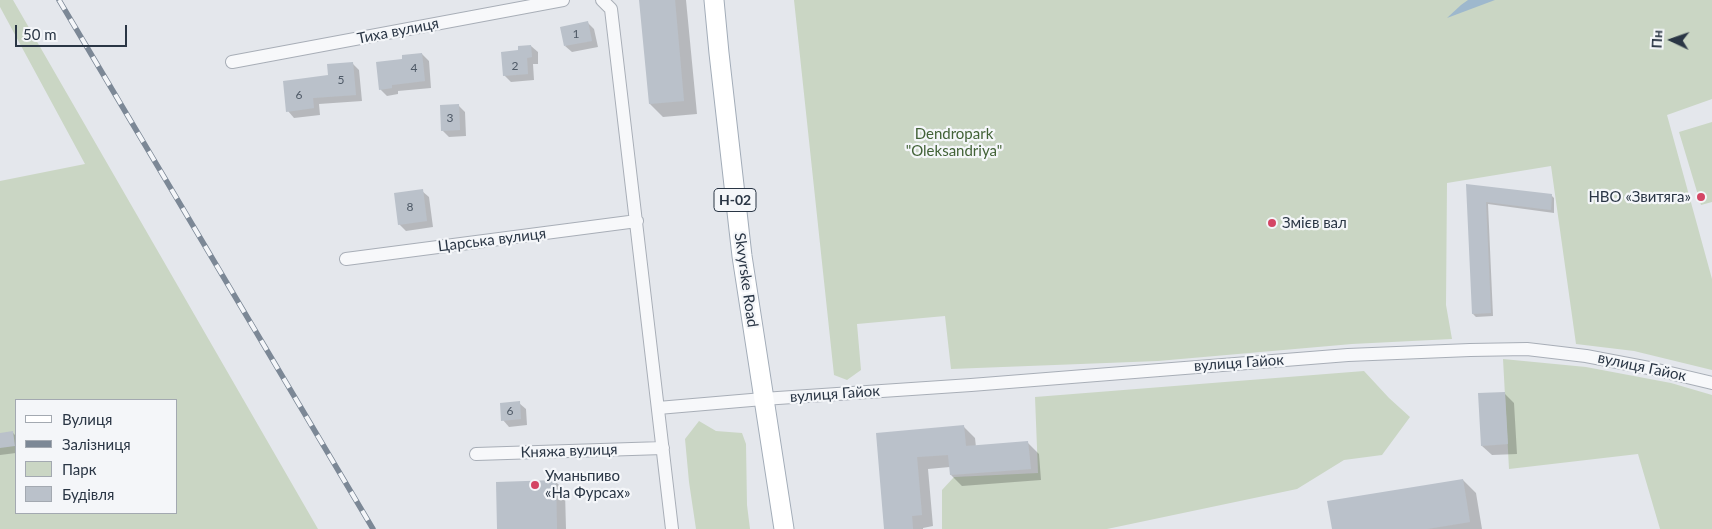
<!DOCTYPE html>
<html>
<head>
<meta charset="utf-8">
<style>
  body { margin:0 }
  #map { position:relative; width:1712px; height:529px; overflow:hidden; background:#e4e7ec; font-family:Lato,sans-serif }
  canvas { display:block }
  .legend { position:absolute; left:15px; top:399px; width:162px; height:115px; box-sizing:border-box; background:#f4f6f9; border:1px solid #a3a9b1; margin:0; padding:6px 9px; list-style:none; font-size:15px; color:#2a3645 }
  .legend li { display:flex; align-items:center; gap:10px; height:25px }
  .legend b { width:25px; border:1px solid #a3a9b1 }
  .north { position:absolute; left:1647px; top:15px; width:50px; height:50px; -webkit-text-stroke:4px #f4f6f9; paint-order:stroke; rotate:273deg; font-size:14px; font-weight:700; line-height:20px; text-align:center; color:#2a3645 }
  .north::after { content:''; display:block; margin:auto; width:18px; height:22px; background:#2a3645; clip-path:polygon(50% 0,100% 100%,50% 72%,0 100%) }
  .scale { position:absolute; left:15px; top:25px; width:112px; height:22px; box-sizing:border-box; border:2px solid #2a3645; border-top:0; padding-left:6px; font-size:15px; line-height:18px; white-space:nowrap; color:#2a3645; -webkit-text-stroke:4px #f4f6f9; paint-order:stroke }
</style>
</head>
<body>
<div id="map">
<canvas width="1712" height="529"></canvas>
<ul class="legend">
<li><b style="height:6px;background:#fff"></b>Вулиця</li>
<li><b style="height:6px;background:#7c8896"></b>Залізниця</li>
<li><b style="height:14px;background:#cad6c4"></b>Парк</li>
<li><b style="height:14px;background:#bac1ca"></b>Будівля</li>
</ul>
<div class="north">Пн</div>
<div class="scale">50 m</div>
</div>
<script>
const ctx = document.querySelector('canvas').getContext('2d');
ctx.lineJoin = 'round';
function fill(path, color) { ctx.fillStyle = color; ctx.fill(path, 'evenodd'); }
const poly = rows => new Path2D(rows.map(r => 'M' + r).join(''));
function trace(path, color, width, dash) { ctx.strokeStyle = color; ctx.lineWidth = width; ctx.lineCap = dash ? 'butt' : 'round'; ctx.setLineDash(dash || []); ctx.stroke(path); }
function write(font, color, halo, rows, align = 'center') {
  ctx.font = font + ' Lato,sans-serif'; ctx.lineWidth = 4.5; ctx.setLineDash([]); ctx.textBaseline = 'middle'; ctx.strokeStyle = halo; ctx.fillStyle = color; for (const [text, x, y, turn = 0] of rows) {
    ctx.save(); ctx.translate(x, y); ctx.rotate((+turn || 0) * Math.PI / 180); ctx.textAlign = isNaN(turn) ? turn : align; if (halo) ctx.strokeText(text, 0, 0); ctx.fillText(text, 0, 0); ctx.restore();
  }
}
const green = poly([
  [0,0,13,0,318,529,0,529,0,181,85,164,0,7],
  [16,400,176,400,176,513,16,513],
  [794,0,1712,0,1712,99,1667,115,1712,279,1712,370,1634,351,1576,344,1551,166,1447,183,1446,305,1452,339,1352,344,1158,361,951,369,945,316,857,324,861,370,847,380,834,375],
  [1712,122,1712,202,1701,205,1679,132],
  [1503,359,1586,367,1671,383,1712,395,1712,529,1660,529,1638,454,1509,469],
  [1364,371,1389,398,1410,417,1382,455,1344,460,1297,489,1107,529,942,529,942,490,954,477,1038,473,1035,397],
  [699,421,716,431,742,433,746,444,747,505,750,529,696,529,689,482,685,439]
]);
const water = poly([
  [1468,0,1495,0,1447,18,1461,5]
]);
const shadow = poly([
  [640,0,686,0,697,114,663,117,650,104],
  [588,23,594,29,598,47,572,52,565,46],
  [531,46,538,52,538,64,533,64,534,80,511,82,504,75,519,51],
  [422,54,429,61,431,88,398,91,398,94,387,96,380,89],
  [353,64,359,70,362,101,319,104,320,115,294,118,288,111,329,76],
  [459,106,465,112,466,136,449,137,442,130],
  [1467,185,1551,195,1554,198,1554,213,1488,204,1493,316,1476,317,1473,314],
  [422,191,429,197,433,227,406,231,399,224],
  [1504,393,1514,403,1517,454,1492,455,1482,446],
  [519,403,526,409,527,425,509,427,503,420],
  [964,427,975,438,976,447,1028,443,1039,454,1041,480,962,486,951,475,950,467,928,469,933,526,923,528,923,529,885,529,878,434],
  [13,433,16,436,16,453,0,455,0,434],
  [1463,480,1476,493,1482,529,1333,529],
  [555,481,565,491,566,529,499,529]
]);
const building = poly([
  [639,0,675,0,684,101,649,104],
  [588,21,592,41,564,46,560,27],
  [531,45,532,57,527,58,528,74,503,76,501,52,518,50,518,46],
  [422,53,425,81,392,85,392,88,379,90,376,62,402,59,402,55],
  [353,62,356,95,313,98,314,108,286,112,283,81,328,75,327,64],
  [459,104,460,130,441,131,440,105],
  [1466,184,1552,194,1551,210,1486,202,1491,313,1472,314],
  [423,189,427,221,398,225,394,193],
  [1505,392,1508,444,1481,446,1478,393],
  [520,401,521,419,501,421,500,403],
  [964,425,966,446,1028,441,1031,469,950,475,948,455,917,457,922,515,912,516,913,529,884,529,876,433],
  [13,431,15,446,0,448,0,433],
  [1463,479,1470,522,1427,529,1332,529,1327,501],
  [556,480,557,529,497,529,496,482]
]);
const street = poly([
  [602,0,611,9,672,529],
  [232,62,563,0],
  [346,259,637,221],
  [658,408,763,399,971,385,1348,355,1470,350,1527,349,1586,356,1649,368,1712,383],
  [476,454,663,448]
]);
const primary = poly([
  [714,0,719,53,742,256,784,529]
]);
const rail = poly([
  [59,0,373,529]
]);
const markers = [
  [1701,197,5,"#d44564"],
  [1272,223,5,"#d44564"],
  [535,485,5,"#d44564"]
];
const numberNames = [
  ["1",576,34],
  ["2",515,66],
  ["4",414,68],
  ["5",341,80],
  ["6",299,95],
  ["3",450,118],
  ["8",410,207],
  ["6",510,411]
];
const shields = [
  [735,200,42]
];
const shieldNames = [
  ["Н-02",735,200]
];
const streetNames = [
  ["Тиха вулиця",398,31,-11],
  ["Царська вулиця",492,240,-7],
  ["Skvyrske Road",746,280,82],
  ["вулиця Гайок",1239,363,-4],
  ["вулиця Гайок",1642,367,12],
  ["вулиця Гайок",835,394,-4],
  ["Княжа вулиця",569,451,-2]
];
const parkNames = [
  ["Dendropark",954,134],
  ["\"Oleksandriya\"",954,151]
];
const poiNames = [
  ["НВО «Звитяга»",1691,197,"right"],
  ["Змієв вал",1282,223],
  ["Уманьпиво",545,476],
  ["«На Фурсах»",545,493]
];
fill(green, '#cad6c4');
fill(water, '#9eb8cd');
fill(shadow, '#0003');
fill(building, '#bac1ca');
trace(street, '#a8aeb7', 14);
trace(primary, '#a2acb8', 21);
trace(street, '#f7f8fa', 12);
trace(primary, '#fff', 19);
trace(rail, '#7c8896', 5.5);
trace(rail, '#f4f6f9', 4, [11]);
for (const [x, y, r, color] of markers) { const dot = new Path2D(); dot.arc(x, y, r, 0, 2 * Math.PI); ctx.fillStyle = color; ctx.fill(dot); trace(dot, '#f4f6f9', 2); }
write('12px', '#4e5966', null, numberNames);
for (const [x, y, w] of shields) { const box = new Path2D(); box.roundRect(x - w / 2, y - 11.5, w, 23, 4); ctx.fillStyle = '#f4f6f9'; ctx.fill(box); trace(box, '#2a3645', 1); }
write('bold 14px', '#2a3645', null, shieldNames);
write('15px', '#2a3645', '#f4f6f9', streetNames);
write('15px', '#426237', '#f4f6f9', parkNames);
write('15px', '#2a3645', '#f4f6f9', poiNames, 'left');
</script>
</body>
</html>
